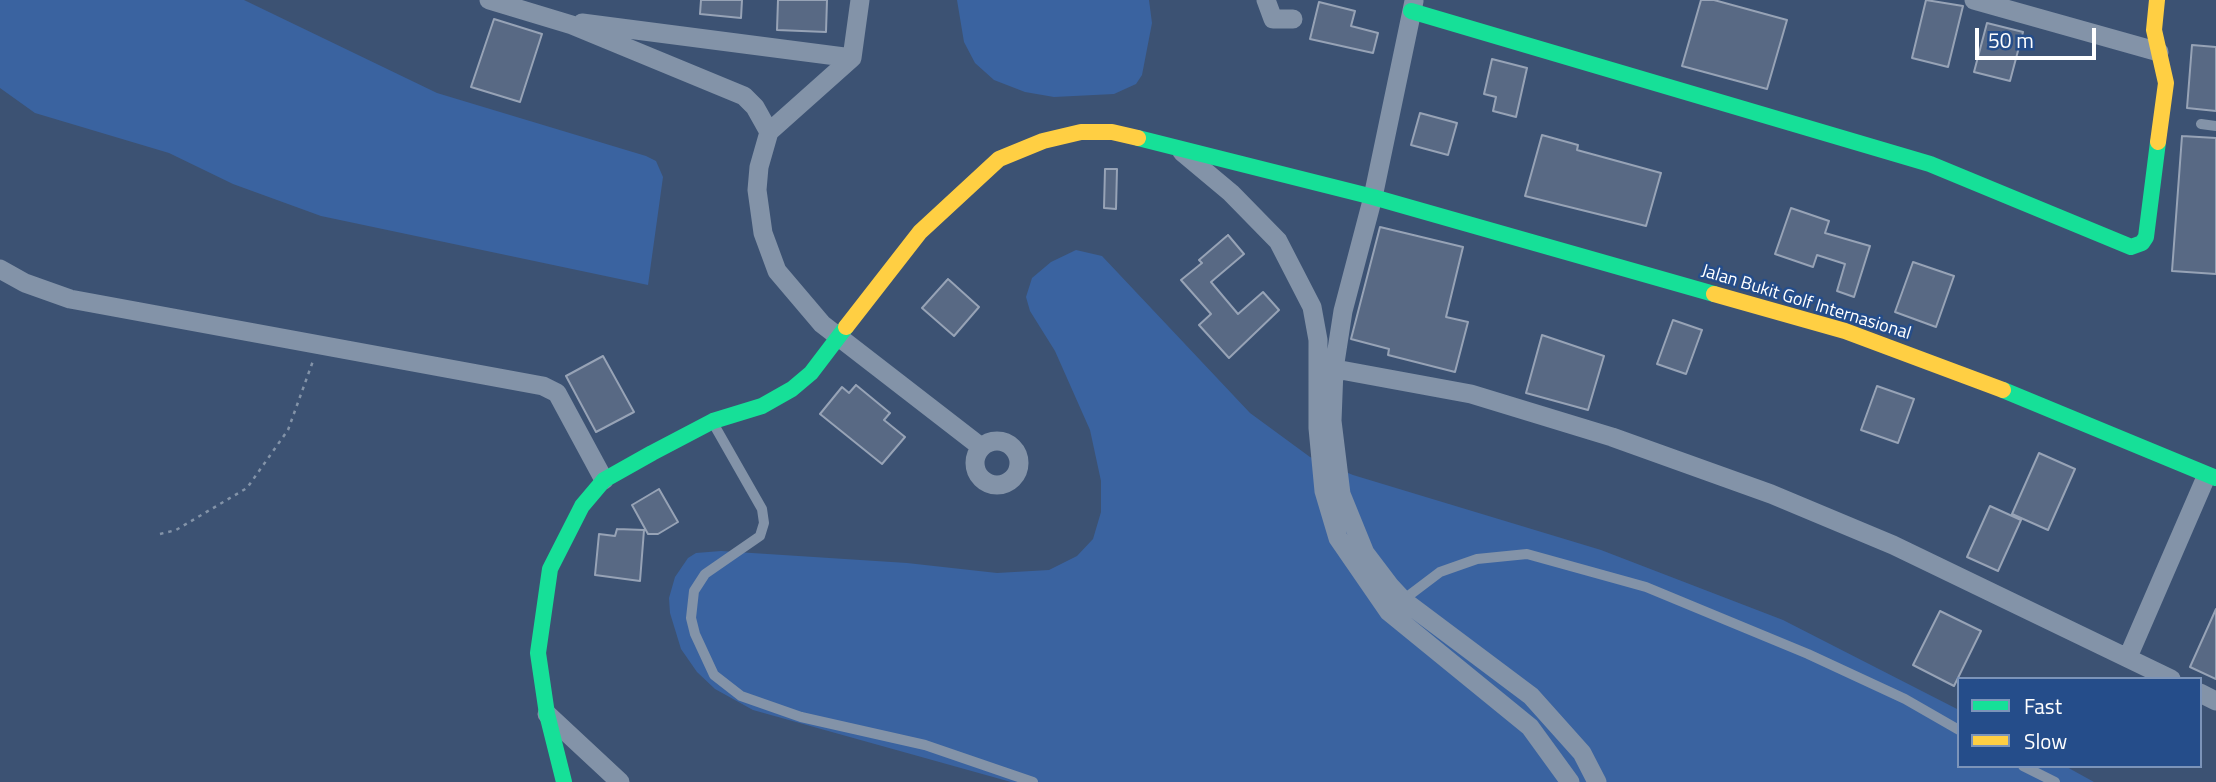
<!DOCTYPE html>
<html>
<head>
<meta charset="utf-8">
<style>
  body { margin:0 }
  #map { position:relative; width:2216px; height:782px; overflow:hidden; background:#3c5273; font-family:"Titillium Web",sans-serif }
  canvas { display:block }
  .legend { position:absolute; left:1957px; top:677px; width:245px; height:91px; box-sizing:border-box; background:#254d8a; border:2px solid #7c94b9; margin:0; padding:9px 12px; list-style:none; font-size:21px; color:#fff }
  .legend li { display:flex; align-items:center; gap:14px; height:35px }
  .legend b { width:35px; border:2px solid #7c94b9 }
  .scale { position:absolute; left:1975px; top:28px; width:121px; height:32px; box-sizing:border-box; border:4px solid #fff; border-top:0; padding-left:9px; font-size:21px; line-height:24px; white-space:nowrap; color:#fff; -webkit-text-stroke:5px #254d8a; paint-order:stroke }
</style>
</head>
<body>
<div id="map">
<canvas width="2216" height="782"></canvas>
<ul class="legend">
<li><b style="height:9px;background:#16e098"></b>Fast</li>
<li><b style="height:9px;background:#ffcf43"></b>Slow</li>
</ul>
<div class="scale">50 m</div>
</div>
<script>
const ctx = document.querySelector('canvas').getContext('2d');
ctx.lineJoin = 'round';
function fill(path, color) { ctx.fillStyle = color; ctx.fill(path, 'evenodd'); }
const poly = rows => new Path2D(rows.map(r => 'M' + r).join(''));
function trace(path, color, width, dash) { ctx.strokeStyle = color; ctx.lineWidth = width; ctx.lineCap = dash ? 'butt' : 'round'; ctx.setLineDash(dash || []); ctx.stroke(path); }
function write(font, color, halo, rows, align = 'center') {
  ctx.font = font + ' "Titillium Web",sans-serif'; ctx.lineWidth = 5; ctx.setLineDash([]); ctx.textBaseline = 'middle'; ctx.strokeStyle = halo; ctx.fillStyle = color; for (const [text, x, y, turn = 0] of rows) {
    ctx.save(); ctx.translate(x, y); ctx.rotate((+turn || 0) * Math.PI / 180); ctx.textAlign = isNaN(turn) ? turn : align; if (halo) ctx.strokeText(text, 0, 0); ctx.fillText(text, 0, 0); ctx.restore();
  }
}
const green = poly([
  [0,0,244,0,437,93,646,156,656,161,663,177,648,285,321,216,233,184,169,153,35,113,0,88],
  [957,0,1149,0,1152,23,1142,75,1136,84,1114,94,1054,97,1025,92,994,80,975,63,964,42],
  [1076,250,1102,256,1250,413,1310,457,1353,475,1601,550,1783,620,1959,710,1959,766,2065,766,2094,782,1011,782,753,710,715,689,697,672,681,649,670,613,669,598,675,577,688,558,696,553,721,551,907,563,997,573,1049,570,1077,556,1093,539,1101,512,1101,481,1090,430,1055,351,1030,311,1026,297,1032,278,1051,262]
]);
const building = poly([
  [701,0,742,0,741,18,700,14,701,0],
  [778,0,827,0,826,32,777,30,778,0],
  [1701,0,1714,0,1787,20,1767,89,1682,66,1701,0],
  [1926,0,1963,6,1948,67,1912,58,1926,0],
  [1319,2,1355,11,1351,26,1378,33,1373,53,1310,39,1319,2],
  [494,19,542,34,520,102,471,87,494,19],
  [1987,23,2023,32,2010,81,1974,72,1987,23],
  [2192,45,2216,47,2216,111,2187,108,2192,45],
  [1492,59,1527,68,1516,117,1493,111,1496,97,1484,94,1492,59],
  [1420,113,1457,123,1448,155,1411,145,1420,113],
  [1542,135,1578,145,1577,150,1661,173,1646,226,1525,196,1542,135],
  [2182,136,2216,138,2216,274,2172,271,2182,136],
  [1105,169,1117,169,1116,209,1104,208,1105,169],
  [1791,208,1829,221,1825,233,1870,246,1854,297,1837,291,1845,264,1817,255,1813,267,1775,254,1791,208],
  [1380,227,1463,247,1446,317,1468,322,1455,372,1388,355,1389,349,1351,339,1380,227],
  [1228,235,1244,254,1211,282,1238,314,1263,292,1279,310,1229,358,1199,325,1211,314,1181,280,1202,263,1199,260,1228,235],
  [1913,262,1954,276,1936,327,1895,312,1913,262],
  [948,279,979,307,954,336,922,308,948,279],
  [1673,320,1702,330,1686,374,1657,364,1673,320],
  [1542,335,1604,356,1588,410,1526,393,1542,335],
  [603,356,634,412,596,432,566,376,603,356],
  [856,385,890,413,884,420,905,437,882,464,820,414,842,387,849,393,856,385],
  [1877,386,1914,399,1898,443,1861,430,1877,386],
  [2039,453,2075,469,2048,530,2012,514,2039,453],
  [659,489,678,522,658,534,648,534,632,505,659,489],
  [1990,506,2021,520,1998,571,1967,557,1990,506],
  [617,529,644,530,640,581,595,575,599,534,615,536,617,529],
  [2216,609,2216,679,2190,667,2216,609],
  [1940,611,1981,631,1954,686,1913,665,1940,611]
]);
const path = poly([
  [160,534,176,530,247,488,288,430,313,361]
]);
const lane = poly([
  [2201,124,2216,126],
  [713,423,762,509,764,523,760,536,705,574,694,591,691,618,695,634,714,675,741,696,801,717,925,745,1033,782],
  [1403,600,1440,572,1457,566,1477,559,1527,554,1646,587,1808,654,1905,699,1959,730],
  [2023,766,2055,782]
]);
const street = poly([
  [489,0,572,25,744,96,755,107,769,132],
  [860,0,852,58,769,132,759,167,757,190,763,233,777,271,822,324,981,447],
  [1266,0,1273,19,1293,19],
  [1974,0,2159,52],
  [1414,1,1373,197,1343,311,1334,369,1332,421,1341,494,1365,553,1390,586,1403,600,1531,696,1582,753,1597,782],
  [582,23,852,58],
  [1182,152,1231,193,1278,241,1312,307,1318,340,1318,428,1324,491,1338,538,1389,612,1530,727,1570,782],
  [0,269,25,283,70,299,543,386,557,393,604,480],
  [1319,366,1471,394,1612,437,1771,494,1893,545,2171,679],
  '975 463a22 22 0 1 1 44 0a22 22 0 1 1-44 0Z',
  [2128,657,2206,477],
  [2200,693,2216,701],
  [547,714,620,782]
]);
const fast = poly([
  [1411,11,1930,164,2131,247,2142,243,2146,237,2158,142],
  [1138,138,1373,197,1714,294],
  [2003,390,2216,478],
  [564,782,547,714,538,653,550,569,582,506,604,480,652,453,713,421,762,406,792,389,811,373,846,327]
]);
const slow = poly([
  [2157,0,2154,30,2166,83,2158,142],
  [1714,294,1845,331,2003,390],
  [846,327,920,232,999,159,1043,141,1081,132,1112,132,1138,138]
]);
const streetNames = [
  ["Jalan Bukit Golf Internasional",1806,303,17]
];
fill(green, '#3a63a0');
fill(building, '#586984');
trace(building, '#97a3b6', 2);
trace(path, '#8393a8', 2.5, [3.5, 5]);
trace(lane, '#8393a8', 10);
trace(street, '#8393a8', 19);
trace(fast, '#16e098', 16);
trace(slow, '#ffcf43', 16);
write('18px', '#fff', '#254d8a', streetNames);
</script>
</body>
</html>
